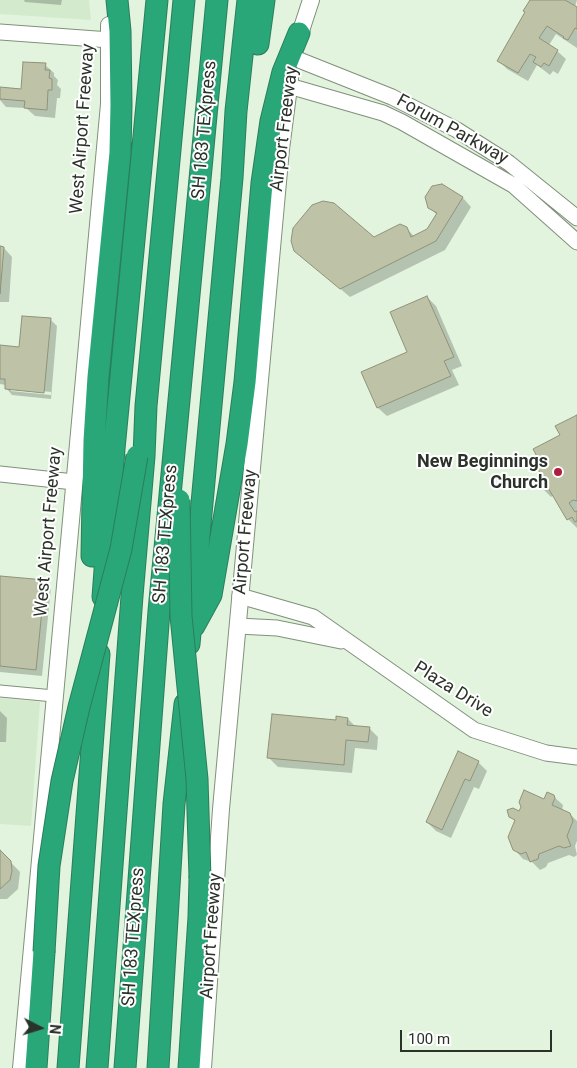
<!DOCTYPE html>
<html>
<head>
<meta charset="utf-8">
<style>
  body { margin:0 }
  #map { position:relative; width:577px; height:1068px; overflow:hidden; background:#e2f4dd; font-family:Roboto,sans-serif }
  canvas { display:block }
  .north { position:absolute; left:15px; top:1003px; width:50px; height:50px; -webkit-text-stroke:4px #fff; paint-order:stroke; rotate:95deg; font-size:14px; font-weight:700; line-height:20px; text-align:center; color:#2b3229 }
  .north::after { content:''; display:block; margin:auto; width:18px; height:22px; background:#2b3229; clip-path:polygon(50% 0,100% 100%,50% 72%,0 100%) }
  .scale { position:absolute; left:400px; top:1030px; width:152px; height:22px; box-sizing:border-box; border:2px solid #2b3229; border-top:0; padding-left:6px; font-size:15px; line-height:18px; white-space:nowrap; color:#2b3229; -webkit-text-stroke:4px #fff; paint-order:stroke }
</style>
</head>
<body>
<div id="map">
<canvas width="577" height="1068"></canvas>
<div class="north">N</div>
<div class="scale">100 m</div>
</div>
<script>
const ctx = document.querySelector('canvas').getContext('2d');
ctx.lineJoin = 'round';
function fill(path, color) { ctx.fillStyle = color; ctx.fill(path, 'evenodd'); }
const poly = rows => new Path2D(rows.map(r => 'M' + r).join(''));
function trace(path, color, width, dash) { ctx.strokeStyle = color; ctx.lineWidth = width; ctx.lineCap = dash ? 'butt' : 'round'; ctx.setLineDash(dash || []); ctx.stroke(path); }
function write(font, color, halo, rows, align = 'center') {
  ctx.font = font + ' Roboto,sans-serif'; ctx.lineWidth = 4; ctx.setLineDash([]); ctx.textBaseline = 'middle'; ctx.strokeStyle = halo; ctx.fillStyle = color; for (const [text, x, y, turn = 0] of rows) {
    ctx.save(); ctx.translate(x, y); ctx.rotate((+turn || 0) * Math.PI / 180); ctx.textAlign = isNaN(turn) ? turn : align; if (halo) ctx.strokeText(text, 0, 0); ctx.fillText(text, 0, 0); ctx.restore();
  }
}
const built = poly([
  [0,0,89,0,91,20,0,14],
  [0,698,40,702,31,826,0,824]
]);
const shadow = poly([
  [24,0,62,0,61,5,25,2],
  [531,0,577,0,575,7,577,8,577,48,556,34,549,45,557,51,566,59,558,74,553,71,550,75,537,65,528,81,507,69,498,60,526,12],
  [45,65,54,73,54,76,58,80,57,85,61,89,60,98,57,98,55,118,35,116,26,108,6,107,0,100,0,89,22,90],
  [442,185,463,198,471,207,445,250,350,297,305,259,406,228,415,237,428,230,437,215,429,207],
  [0,248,4,248,12,257,9,302,0,302],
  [427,297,436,306,462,366,452,370,459,385,387,416,378,408,363,372,409,352],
  [50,319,57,326,51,399,12,395,6,388,6,385,0,384,0,347,21,349],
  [11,388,51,392,51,395,11,391],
  [577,417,577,528,568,519,554,495,551,497,542,488,544,477,543,465,562,435],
  [0,577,44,581,51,587,42,676,0,672],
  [0,711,7,718,6,742,0,742],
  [348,719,356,727,369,728,378,737,377,750,355,748,352,773,278,767,269,758,337,721],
  [478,762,487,771,479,789,474,787,451,838,436,831,427,822],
  [553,796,563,805,562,811,570,814,577,821,577,841,575,846,577,855,574,857,569,855,548,863,546,867,540,870,532,862,523,859,514,849,516,822,510,816],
  [0,851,20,872,18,889,7,899,0,899]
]);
const building = poly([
  [530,0,565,0,577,7,577,29,575,28,568,40,563,38,564,37,547,26,539,38,558,50,549,66,544,63,541,67,533,62,536,57,530,54,518,73,497,61,525,12,523,11,530,0],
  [23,62,46,63,45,70,50,70,49,78,52,79,52,90,48,90,47,110,24,108,25,101,0,99,0,87,21,89,23,62],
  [442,184,463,197,436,241,340,289,294,251,291,241,293,228,312,205,323,201,334,203,374,237,400,224,407,227,411,237,427,229,437,213,428,208,425,197,432,186,442,184],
  [0,246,4,247,0,294,0,246],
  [427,296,454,357,444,361,451,376,377,408,361,372,407,352,390,312,427,296],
  [22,316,51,318,44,393,5,389,5,379,0,379,0,345,19,347,22,316],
  [577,415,577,501,573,500,569,503,575,512,577,511,577,521,575,522,572,517,567,520,547,486,541,488,537,481,542,477,537,467,541,464,533,449,560,435,555,426,577,415],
  [0,576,45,580,36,670,0,666,0,576],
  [272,714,336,720,336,716,348,718,347,725,370,727,368,742,346,740,344,765,267,758,272,714],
  [458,751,479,761,470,781,465,779,442,830,426,822,458,751],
  [524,790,544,799,547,792,554,795,555,798,552,805,570,813,573,821,567,836,571,846,564,848,559,846,539,854,538,859,530,862,526,852,521,854,513,850,508,837,515,820,509,817,507,810,513,808,519,811,521,807,519,802,524,790],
  [0,850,11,861,12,871,10,880,0,889,0,850]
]);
const minor = poly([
  [0,691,54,696]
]);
const tertiary = poly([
  [0,32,110,40],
  [294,58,392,97,457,130,509,163,577,218],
  [289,86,383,113,402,122,513,185,577,242],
  [0,474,74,482],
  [240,596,313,617,474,730,546,753,577,757],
  [238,626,277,628,341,641]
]);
const secondary = poly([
  [297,43,311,0],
  [21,1068,109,104,109,25],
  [203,1068,221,809,281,149,290,79]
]);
const motorway = poly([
  [258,44,264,0],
  [92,556,94,441,98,377,120,153,121,105,120,31,117,0],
  [103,597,114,449,157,0],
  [194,626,211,595,237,444,245,382,262,183,271,121,283,72,299,33],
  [189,644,232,178,236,111,248,0],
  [36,1068,44,952],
  [68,1068,99,654],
  [97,1068,132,596,144,456,146,406,184,0],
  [125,1068,159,611,217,0],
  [158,1068,174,804,185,704],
  [189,1068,199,917,200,878]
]);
const motorwayBridge = poly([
  [179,500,181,616,197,779,200,878],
  [44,952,49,866,62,781,79,707,121,549,137,456]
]);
const markers = [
  [558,472,5,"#b01c3e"]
];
const streetNames = [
  ["West Airport Freeway",83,129,-86],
  ["Airport Freeway",285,129,-83],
  ["SH 183 TEXpress",205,130,-85],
  ["Forum Parkway",452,130,29],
  ["West Airport Freeway",49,532,-85],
  ["Airport Freeway",246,532,-85],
  ["SH 183 TEXpress",166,534,-85],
  ["Plaza Drive",453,690,32],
  ["Airport Freeway",212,936,-86],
  ["SH 183 TEXpress",134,937,-86]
];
const poiNames = [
  ["New Beginnings",548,462],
  ["Church",548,483]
];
fill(built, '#d4eacd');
fill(shadow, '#0003');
fill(building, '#bec2a7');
trace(building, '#8f9279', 1);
trace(minor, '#80907b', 13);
trace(tertiary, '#80907b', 17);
trace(secondary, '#80907b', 18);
trace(motorway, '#2a7e5c', 23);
trace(minor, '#fff', 11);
trace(tertiary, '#fff', 15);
trace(secondary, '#fff', 16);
trace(motorway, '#2aa778', 21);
trace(motorwayBridge, '#2a7e5c', 23, []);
trace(motorwayBridge, '#2aa778', 21);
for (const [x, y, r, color] of markers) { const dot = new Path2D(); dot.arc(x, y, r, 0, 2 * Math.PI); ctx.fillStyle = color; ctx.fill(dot); trace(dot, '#fff', 2); }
write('18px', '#2b3229', '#fff', streetNames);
write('bold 18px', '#2b3229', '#fff', poiNames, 'right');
</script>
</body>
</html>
